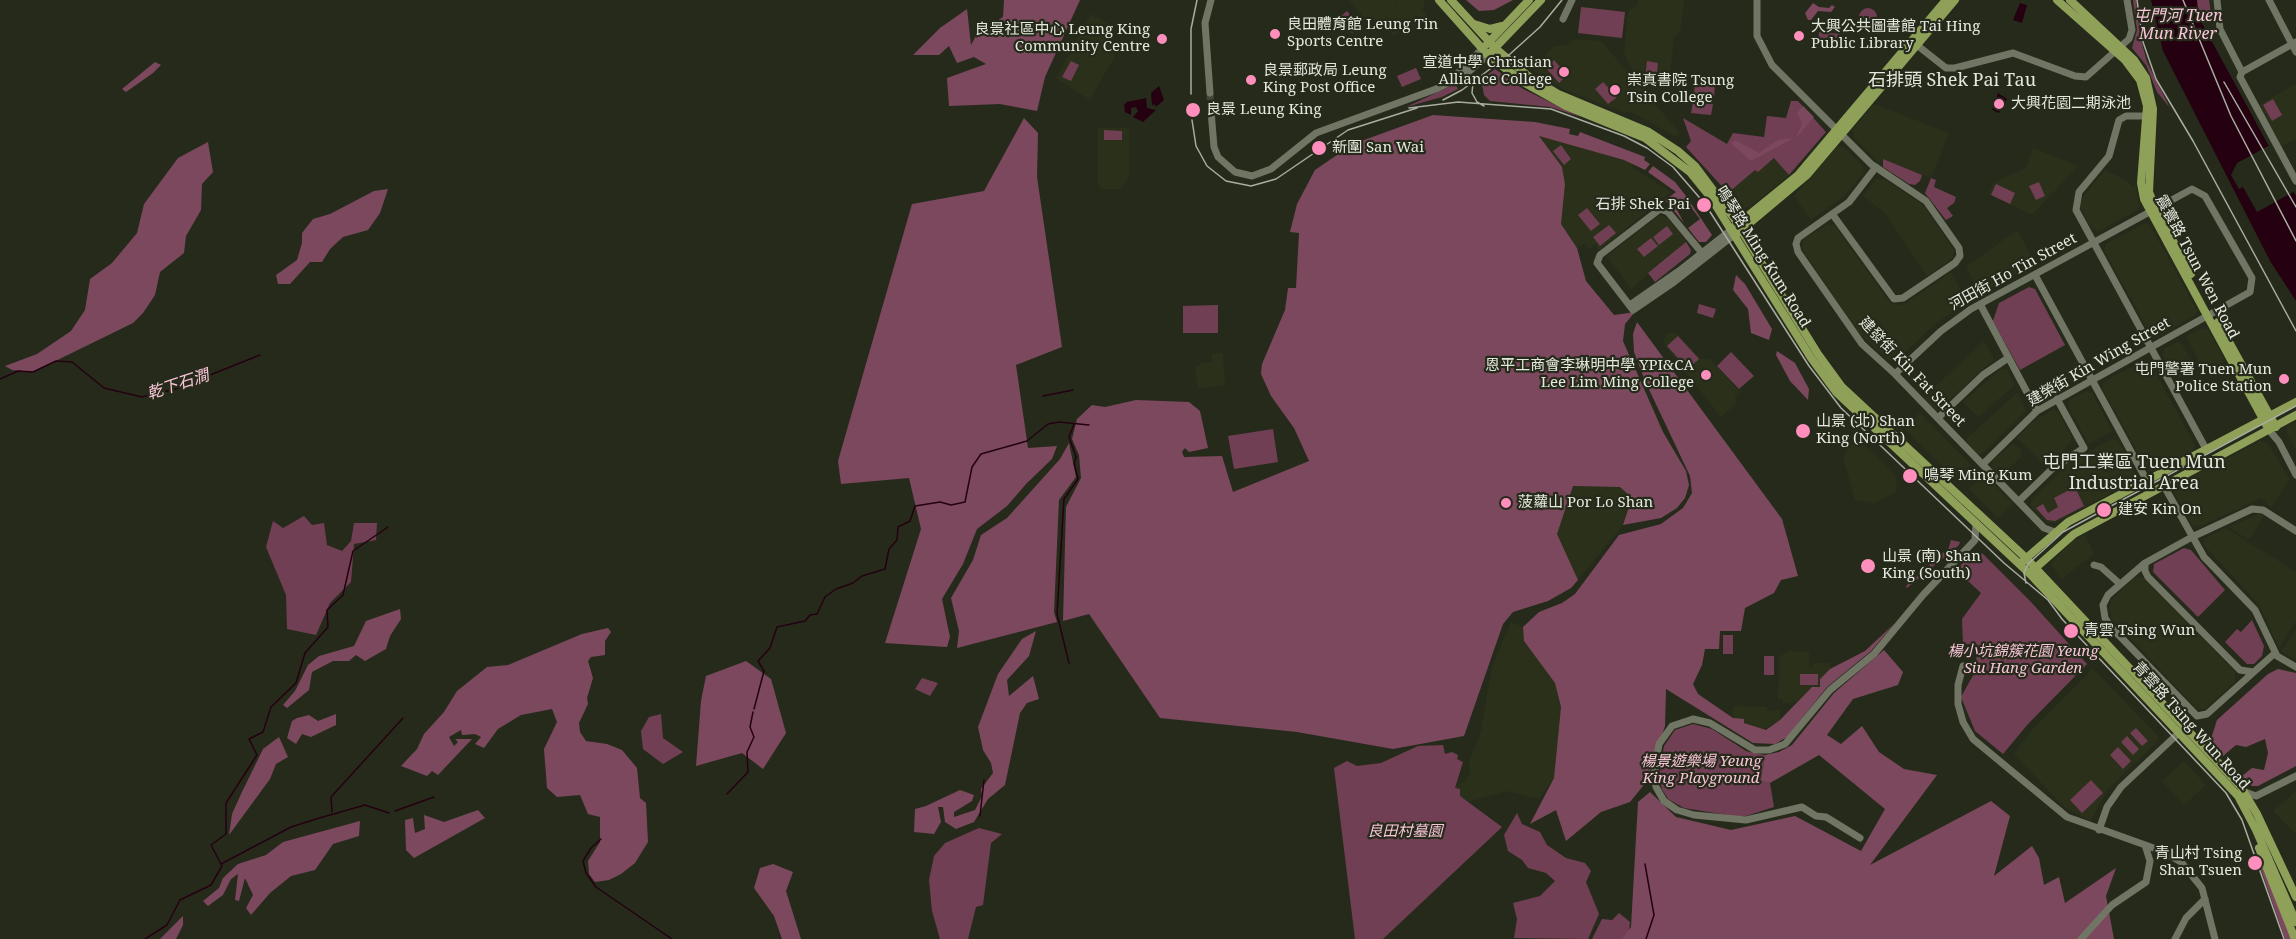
<!DOCTYPE html>
<html>
<head>
<meta charset="utf-8">
<style>
  body { margin:0 }
  canvas { display:block; background:#252a1b }
</style>
</head>
<body>
<canvas width="2296" height="939"></canvas>
<script>
const ctx = document.querySelector('canvas').getContext('2d');
ctx.lineJoin = 'round';
function fill(path, color) { ctx.fillStyle = color; ctx.fill(path, 'evenodd'); }
const poly = rows => new Path2D(rows.map(r => 'M' + r).join(''));
function trace(path, color, width, dash) { ctx.strokeStyle = color; ctx.lineWidth = width; ctx.lineCap = dash ? 'butt' : 'round'; ctx.setLineDash(dash || []); ctx.stroke(path); }
function write(font, color, halo, rows, align = 'center') {
  ctx.font = font + ' "Noto Serif","Noto Sans TC",serif'; ctx.lineWidth = 4.5; ctx.setLineDash([]); ctx.textBaseline = 'middle'; ctx.strokeStyle = halo; ctx.fillStyle = color; for (const [text, x, y, turn = 0] of rows) {
    ctx.save(); ctx.translate(x, y); ctx.rotate((+turn || 0) * Math.PI / 180); ctx.textAlign = isNaN(turn) ? turn : align; if (halo) ctx.strokeText(text, 0, 0); ctx.fillText(text, 0, 0); ctx.restore();
  }
}
const built = poly([
  [1349,0,1396,0,1393,8,1397,0,1424,0,1425,6,1422,9,1427,15,1413,28,1411,26,1393,36,1379,20,1369,23],
  [1638,0,1684,0,1680,32,1674,37,1669,88,1644,84,1636,77,1624,54,1628,12,1637,5],
  [1091,14,1107,23,1115,56,1090,100,1056,78],
  [1572,39,1601,41,1680,133,1676,137,1635,114,1626,111,1625,113,1565,90,1532,70,1553,47,1571,43],
  [2296,84,2296,139,2282,146,2259,105],
  [1874,104,1949,133,1931,178,1881,159,1879,163,1853,136,1853,129],
  [1098,128,1129,128,1129,178,1120,189,1102,189,1098,184],
  [1539,136,1633,163,1632,167,1671,192,1599,250,1595,244,1589,249,1584,243,1577,248,1561,224,1565,184,1562,167],
  [1837,147,1844,147,1863,166,1864,173,1843,197,1811,220,1794,196],
  [2033,148,2078,166,2032,215,1989,194,1993,183,2026,168],
  [1775,158,1789,175,1750,207,1741,208,1728,193,1755,169,1758,172],
  [2105,170,2128,181,2132,187,2136,185,2139,209,2099,231,2092,229,2080,207,2080,200],
  [1884,179,1923,205,1954,250,1953,258,1927,276,1885,213,1863,196,1875,180],
  [1660,215,1667,217,1686,242,1631,289,1607,256],
  [2145,223,2150,225,2197,310,2196,315,2157,337,2151,335,2104,250,2106,244],
  [1828,224,1835,226,1890,303,1899,305,1906,303,1951,272,1967,302,1935,324,1896,361,1889,361,1860,334,1802,250,1803,240],
  [2017,230,2035,263,1981,294,1966,267],
  [2203,328,2208,329,2225,361,2205,372,2187,339,2188,335],
  [1668,333,1676,333,1701,359,1710,359,1740,392,1734,397,1738,402,1721,417,1665,346,1664,339],
  [1984,341,1994,359,1938,410,1934,410,1923,398],
  [2176,342,2182,344,2194,365,2192,371,2179,378,2174,376,2162,355,2164,349],
  [1223,353,1225,385,1198,389,1195,366,1200,366,1200,363,1212,362,1212,354],
  [2144,360,2149,361,2195,445,2194,450,2153,472,2148,471,2102,388,2104,382],
  [2001,369,2007,370,2015,385,1978,417,1963,402],
  [2086,391,2092,393,2112,431,2088,444,2068,406,2070,400],
  [2018,392,2026,411,1982,454,1977,454,1967,443,1967,438],
  [2052,410,2058,411,2072,437,2070,443,2046,467,2017,438,2032,423],
  [1920,413,1971,465,1956,480,1904,429],
  [2296,422,2296,450,2286,432,2288,426],
  [1858,439,1894,473,1897,481,1895,493,1874,503,1855,500,1843,458,1846,450],
  [2111,439,2118,440,2136,475,2134,480,2056,523,2047,522,2031,506,2031,500,2071,461],
  [2260,441,2267,443,2290,479,2271,507,2261,498,2198,527,2192,525,2174,492,2176,485],
  [2013,443,2021,450,2021,457,2002,475,1998,474,1992,468,1993,460],
  [1984,474,2013,504,1998,518,1969,489],
  [1573,486,1620,487,1632,498,1623,525,1578,580,1557,534],
  [2260,513,2264,516,2249,540,2229,527],
  [2226,528,2296,572,2296,621,2279,648,2260,606,2203,544,2205,538],
  [2085,535,2094,554,2061,579,2052,566,2052,562,2072,541],
  [2135,577,2142,577,2235,672,2235,682,2205,709,2197,709,2112,619,2109,609,2112,599],
  [1511,622,1523,627,1524,641,1555,683,1561,707,1554,778,1539,799,1506,791,1468,802,1453,792,1456,786,1464,782,1470,774,1469,762,1481,731,1492,667],
  [2296,629,2296,660,2281,651],
  [1788,651,1809,652,1809,667,1813,667,1813,663,1830,663,1830,669,1820,679,1820,687,1812,687,1796,702,1783,704,1783,699,1778,699,1779,657],
  [2093,669,2158,736,2158,741,2108,789,2091,821,2064,807,2014,754,2032,730],
  [1733,706,1767,707,1767,711,1780,710,1780,720,1763,730,1733,718],
  [2184,761,2206,785,2184,805,2162,781],
  [2296,791,2296,834,2273,811]
]);
const green = poly([
  [2133,0,2136,0,2140,36,2147,62,2170,108,2157,92,2146,65,2132,48,2137,30],
  [2197,0,2209,0,2211,13,2198,16],
  [1581,7,1625,12,1622,38,1578,33],
  '1859 17a9 9 0 1 1 18 0a9 9 0 1 1-18 0Z',
  [1347,11,1359,27,1352,33,1339,18],
  [1819,32,1840,34,1839,45,1818,43],
  [1554,60,1567,75,1559,83,1546,68],
  [1071,61,1079,65,1071,81,1062,77],
  [1647,61,1658,63,1656,81,1645,80],
  [1416,68,1421,79,1402,87,1397,76],
  [1495,69,1523,89,1581,117,1550,107,1490,101,1484,95,1482,84,1486,76],
  [1603,82,1617,97,1608,104,1595,89],
  [1695,83,1715,85,1714,98,1694,95],
  [1455,84,1458,89,1442,97,1406,107],
  [2273,99,2282,115,2272,121,2263,105],
  [1791,101,1798,101,1826,132,1789,175,1774,158,1758,172,1755,170,1728,193,1686,147,1691,141,1683,118,1727,144,1733,133,1764,137,1767,116,1786,118],
  [1693,102,1713,104,1711,115,1691,113],
  [1104,130,1122,131,1122,140,1104,140],
  [1561,145,1571,159,1564,165,1553,151],
  [1883,159,1922,175,1920,181,1915,185,1909,184,1883,167],
  [1931,178,1936,180,1934,187,1956,197,1954,203,1947,208,1953,216,1946,220,1925,193],
  [2039,182,2045,196,2036,200,2029,186],
  [1996,184,2015,193,2010,204,1991,195],
  [1587,208,1600,224,1591,231,1578,215],
  [1609,225,1616,233,1600,246,1593,237],
  [1667,226,1673,234,1659,245,1653,237],
  [1651,238,1658,246,1644,257,1637,249],
  [1686,242,1691,250,1690,254,1655,282,1648,273],
  [2029,287,2035,289,2065,345,2020,370,1993,321,1999,303],
  [1699,304,1716,309,1713,318,1697,313],
  [1218,305,1218,333,1183,333,1183,306],
  [1678,336,1699,359,1688,369,1667,346],
  [1731,352,1754,376,1739,389,1717,366],
  [1273,429,1278,462,1234,469,1228,436],
  [2075,487,2084,506,2055,521,2047,520,2036,508,2043,504,2048,513,2058,507,2054,498],
  [304,516,312,525,324,523,327,545,342,551,351,541,354,523,377,523,376,540,354,544,351,582,330,603,316,635,287,629,286,595,266,547,273,521,283,528],
  [1951,540,1960,542,1959,545,1907,588,1906,586,1944,552,1947,553],
  [2184,548,2191,550,2225,590,2198,617,2153,572,2154,564],
  [1975,551,1983,554,2031,602,2087,664,2028,724,2003,754,1975,731,1961,697,1976,670,1977,644,1963,644,1962,619,1981,593,1956,570],
  [2252,620,2264,646,2262,656,2254,664,2247,664,2225,642,2237,629,2241,632],
  [1723,635,1733,635,1733,654,1723,654],
  [1764,656,1774,656,1774,675,1764,675],
  [1800,674,1818,674,1818,685,1800,685],
  [922,678,938,683,930,696,915,689],
  [661,714,663,738,683,752,663,764,643,749,641,731,649,717],
  [1693,724,1712,729,1746,751,1765,755,1761,781,1770,783,1774,807,1746,816,1733,816,1684,808,1668,799,1662,789,1659,777,1664,746,1675,730],
  [2136,728,2148,741,2142,746,2130,733],
  [2127,736,2139,749,2133,755,2121,742],
  [1443,745,1445,754,1452,752,1458,755,1457,759,1463,762,1455,788,1460,789,1460,796,1502,827,1383,939,1355,939,1334,768,1347,761,1357,766,1381,763,1418,746],
  [2118,747,2131,761,2123,769,2110,755],
  [2091,780,2103,793,2082,813,2070,800],
  [1517,813,1522,824,1540,832,1547,845,1566,858,1585,863,1591,871,1586,882,1599,914,1588,939,1514,938,1517,919,1513,903,1540,896,1555,881,1546,873,1528,868,1522,860,1508,851,1504,835],
  [979,828,1002,834,991,843,983,905,976,907,968,939,940,939,932,911,929,880,934,856,945,843],
  [1619,913,1630,922,1628,939,1592,939,1602,919,1612,920]
]);
const forest = poly([
  [1004,0,1080,0,1045,77,1037,111,1000,104,949,106,947,78,986,64,974,57,957,63,949,46,939,55,913,55,940,28,967,9,971,45,978,32,1003,17],
  [1466,0,1513,0,1494,10,1479,11],
  [1813,3,1819,7,1829,8,1832,5,1835,7,1831,12,1818,11,1811,20,1808,20,1805,13],
  [155,62,161,65,153,73,126,92,122,89],
  [1803,106,1814,117,1796,138,1802,123,1797,113],
  [1433,115,1535,122,1570,129,1569,134,1578,136,1580,132,1645,157,1644,160,1650,164,1645,170,1624,160,1539,136,1562,167,1565,184,1561,224,1577,248,1586,281,1614,315,1635,312,1625,324,1623,341,1663,432,1686,471,1689,485,1685,498,1677,508,1661,518,1623,525,1632,498,1620,487,1573,486,1557,534,1578,580,1571,588,1548,601,1513,612,1503,624,1464,736,1393,749,1297,732,1160,718,1089,614,1063,621,1066,507,1081,478,1079,455,1072,439,1077,419,1092,405,1105,407,1136,400,1189,402,1200,411,1208,448,1189,452,1185,448,1182,452,1184,457,1222,456,1233,492,1309,461,1294,428,1271,396,1261,374,1262,364,1285,310,1288,288,1296,288,1299,233,1290,232,1297,204,1315,170,1353,144],
  [1024,118,1038,133,1037,177,1062,347,1016,365,1028,448,1057,446,1052,459,1027,483,1007,506,977,529,963,564,942,599,950,637,947,647,885,643,921,529,909,478,841,484,838,461,912,204,984,191],
  [1794,138,1751,161,1731,143,1735,140,1759,153,1778,140],
  [208,142,213,172,202,184,201,210,186,236,184,253,160,272,155,295,143,313,133,323,33,372,12,370,5,366,37,354,71,331,85,310,90,279,112,263,137,233,144,204,178,158],
  [1653,166,1675,182,1686,196,1712,235,1706,242,1699,242,1688,228,1700,219,1686,201,1676,208,1684,223,1665,200,1676,192,1648,172],
  [388,189,380,213,368,230,343,237,330,249,322,262,310,262,290,284,278,284,276,275,297,260,302,243,302,233,313,219,330,214,374,191],
  [1736,275,1745,284,1772,329,1769,340,1751,333,1748,309,1733,290],
  [1637,322,1782,519,1798,576,1781,580,1774,593,1745,608,1741,631,1720,631,1719,649,1705,649,1702,665,1693,684,1698,694,1733,718,1744,719,1744,723,1766,730,1780,720,1812,687,1820,687,1820,679,1830,669,1865,651,1894,624,1871,651,1827,687,1787,737,1775,744,1753,743,1666,689,1665,726,1647,781,1630,802,1601,812,1566,841,1556,810,1530,824,1554,778,1561,707,1555,683,1524,641,1523,627,1539,612,1562,603,1575,594,1619,535,1661,524,1683,508,1692,493,1690,476,1645,381,1634,352,1633,334],
  [1777,351,1795,363,1809,389,1808,400,1790,381,1776,355],
  [1069,443,1076,477,1059,500,1054,612,1057,622,957,648,959,631,951,598,973,560,981,535,1007,518,1060,459],
  [400,609,401,619,390,636,386,649,365,661,356,655,349,661,333,661,312,672,309,690,287,708,283,705,295,691,308,665,319,656,354,646,366,621],
  [608,628,611,632,605,641,605,655,591,657,588,661,593,678,587,698,588,704,579,723,580,732,586,741,607,744,622,750,637,768,640,798,646,803,648,842,635,863,621,874,609,880,595,882,589,874,588,861,600,842,600,817,588,814,580,795,557,797,547,788,544,749,557,722,552,709,521,715,498,729,484,748,475,744,481,737,475,734,462,735,461,730,449,737,454,746,458,742,455,739,472,739,438,775,432,771,427,776,401,766,417,749,424,734,444,712,457,691,487,667,508,665,582,634],
  [1036,631,1029,656,1007,680,1009,696,1033,676,1039,699,1027,703,1020,713,1005,785,988,799,974,822,956,829,945,822,943,807,938,807,941,822,934,834,914,832,915,809,926,806,960,790,974,795,972,801,954,812,954,817,975,810,982,796,981,789,993,773,991,763,983,750,978,727,998,674,1022,639],
  [1884,650,1903,672,1898,685,1853,699,1827,735,1841,744,1862,726,1879,752,1904,769,1937,775,1870,865,1991,801,2010,816,1994,876,2032,846,2039,858,2044,885,2059,877,2065,903,2116,868,2106,896,2114,939,1622,939,1631,927,1638,802,1650,792,1676,817,1731,830,1795,816,1861,851,1885,809,1819,755,1770,783,1761,781,1765,755,1779,752,1792,745,1834,693],
  [746,661,771,679,786,733,763,769,742,753,696,766,701,701,706,676],
  [2278,669,2296,673,2296,766,2258,786,2252,786,2242,776,2252,768,2264,770,2268,753,2265,739,2246,747,2236,745,2223,756,2210,742,2217,720,2268,674],
  [336,714,336,725,311,737,302,734,296,744,287,738,292,721,297,718,309,715,318,721],
  [279,737,288,757,276,764,270,779,229,835,232,814,241,794,263,749],
  [478,810,485,818,414,858,406,850,405,820,413,818,415,833,425,829,424,815,444,822],
  [360,821,359,836,333,844,315,870,291,876,270,893,251,915,246,908,253,895,245,878,239,901,235,900,238,874,231,879,223,895,208,906,203,901,219,888,223,878,238,864,266,855,283,842],
  [2261,863,2292,939,2285,939,2259,864],
  [773,864,793,872,786,891,801,939,782,939,774,916,754,888,760,868],
  [183,916,183,925,176,939,160,939]
]);
const water = poly([
  [2151,0,2197,0,2198,16,2296,196,2296,301,2270,261,2163,51],
  [2020,3,2027,5,2022,23,2013,20],
  [1159,86,1164,100,1156,107,1154,104,1152,106,1151,93],
  [1998,93,2007,99,1999,113,1992,110],
  [1146,98,1147,108,1156,110,1143,122,1133,117,1138,111,1136,107,1131,108,1131,115,1125,112,1124,105,1127,102]
]);
const pier = poly([
  [2270,145,2295,191,2257,212,2243,187,2239,189,2231,175,2237,163]
]);
const stream = poly([
  [0,379,18,371,33,372,56,361,72,362,104,388,142,397,175,389,260,355],
  [1043,396,1073,390],
  [1069,663,1057,614,1064,499,1078,479,1074,463,1076,457,1069,437,1074,424],
  [754,709,764,671,758,661,770,648,777,627,805,621,810,615,817,614,825,597,836,589,853,583,862,576,885,569,889,549,897,540,898,527,910,521,915,506,940,502,951,505,965,502,972,467,981,454,1027,441,1048,424,1059,422,1089,425],
  [727,794,748,772,747,752,754,737,750,727,753,712],
  [395,811,434,797],
  [332,812,331,797,403,718],
  [980,816,984,780],
  [601,839,591,848,583,861,586,873,596,887,672,939],
  [221,864,291,827,316,819,365,805,389,813],
  [1645,864,1654,915,1646,939],
  [145,939,167,925,180,900,211,885,222,866,211,845,226,834,226,803,257,755,249,739,263,732,271,707,296,683,305,653,328,627,327,610,343,595,353,551,388,527]
]);
const minorTunnel = poly([
  [1210,93,1211,111]
]);
const minor = poly([
  [1757,0,1757,36,1772,65,1871,164,1926,201,1959,248,1960,256,1955,263,1903,298,1894,299,1833,215],
  [2217,0,2220,29,2242,72],
  [2269,0,2296,52],
  [1563,19,1572,0],
  [1913,42,1946,68,1955,68,2013,53,2075,76,2086,77,2129,39,2132,30,2127,0],
  [2296,42,2242,72,2240,77,2296,181],
  [1452,79,1482,49],
  [1210,93,1205,23,1211,0],
  [1211,111,1214,147,1218,157,1235,172,1252,176,1271,169,1316,133,1436,89,1466,74,1488,55],
  [2147,116,2126,116,2119,120,2109,156,2079,192,2076,210,2206,449],
  [1876,167,1849,202,1798,238,1796,244,1798,252,1862,344,1895,374,2044,528,2055,532],
  [1702,253,1668,212,1660,209,1600,255,1597,263,1633,310,1674,282,1734,235],
  [2035,275,2147,481],
  [1980,304,2037,411],
  [1630,305,1679,271,1731,230],
  [1895,374,1941,331,1971,309,2192,189,2205,196,2252,278,2250,292,2037,411,1983,464],
  [1938,418,1983,375,2008,358],
  [2269,430,2279,442,2296,475],
  [2164,486,2204,557,2255,610,2277,656,2296,667],
  [2019,501,2052,469,2084,448,2057,399],
  [2145,563,2145,571,2148,577,2240,670,2253,672],
  [2094,565,2101,567,2120,584],
  [2275,653,2207,714,2197,716,2111,627,2105,618,2103,605,2108,595,2145,563,2192,537,2252,509,2263,510,2296,531],
  [1963,666,1958,685,1958,704,1963,722,1973,739,2067,817,2162,851,2181,862,2202,888,2215,939],
  [2245,792,2256,796,2296,776],
  [2099,830,2107,807,2121,787,2182,730],
  [1860,838,1826,817,1816,816,1802,807,1746,820,1694,815,1677,810,1664,801,1656,787,1654,775,1659,744,1672,726,1693,719,1710,723,1755,750,1769,750,1785,744,1830,690,1874,654,1923,595,1975,540,1976,523],
  [2081,939,2112,905,2146,882,2150,861,2145,845],
  [2175,939,2186,918,2205,899]
]);
const major = poly([
  [1439,0,1488,55,1523,82,1566,106,1645,138,1690,172,1711,198,1811,358,1836,392,2030,574,2238,796,2256,830,2296,922],
  [1451,0,1495,48,1528,76,1558,94,1649,132,1678,151,1695,166,1733,217,1818,354,1842,387,2026,558,2241,787,2257,814,2296,897],
  [2057,0,2125,60,2140,80,2147,106,2141,183,2144,199,2269,430],
  [2070,0,2134,60,2146,78,2153,109,2149,192,2156,210,2191,274],
  [1474,24,1490,29,1502,26],
  [1487,44,1529,0],
  [1491,52,1541,0],
  [1734,227,1798,175,1946,0],
  [1739,232,1807,175,1955,0],
  [2218,322,2276,427],
  [2023,561,2068,522,2296,402],
  [2032,571,2074,534,2296,415],
  [2259,848,2295,939]
]);
const tram = poly([
  [2137,0,2143,42,2156,79,2193,141,2296,331],
  [1478,75,1473,83,1472,93,1477,102,1484,106],
  [1191,94,1191,29,1197,0],
  [1443,100,1462,90,1510,54,1540,27,1562,0],
  [1409,108,1458,102,1551,109,1624,136,1647,148,1673,167,1705,204,1809,366,1841,408,2004,563,2048,600,2062,619,2226,793,2242,820,2284,939],
  [1192,120,1196,146,1207,166,1226,181,1251,186,1276,179,1348,130,1417,108],
  [2026,583,2024,573,2028,564,2063,532,2296,406]
]);
const rail = poly([
  [2183,0,2231,116,2296,241],
  [2224,82,2296,207]
]);
const markers = [
  [1275,34,6,"#fe8ebc"],
  [1799,36,6,"#fe8ebc"],
  [1162,39,6,"#fe8ebc"],
  [1564,72,6,"#fe8ebc"],
  [1251,80,6,"#fe8ebc"],
  [1615,90,6,"#fe8ebc"],
  [1999,104,6,"#fe8ebc"],
  [1193,110,8,"#fe8ebc"],
  [1319,148,8,"#fe8ebc"],
  [1704,205,8,"#fe8ebc"],
  [1706,375,6,"#fe8ebc"],
  [2284,379,6,"#fe8ebc"],
  [1803,431,8,"#fe8ebc"],
  [1910,476,8,"#fe8ebc"],
  [1506,503,6,"#fe8ebc"],
  [2104,510,8,"#fe8ebc"],
  [1868,566,8,"#fe8ebc"],
  [2071,631,8,"#fe8ebc"],
  [2255,863,8,"#fe8ebc"]
];
const poiNames = [
  ["良田體育館 Leung Tin",1287,25],
  ["Sports Centre",1287,42],
  ["大興公共圖書館 Tai Hing",1811,27],
  ["Public Library",1811,44],
  ["良景社區中心 Leung King",1150,30,"right"],
  ["Community Centre",1150,47,"right"],
  ["宣道中學 Christian",1552,63,"right"],
  ["Alliance College",1552,80,"right"],
  ["良景郵政局 Leung",1263,71],
  ["King Post Office",1263,88],
  ["崇真書院 Tsung",1627,81],
  ["Tsin College",1627,98],
  ["大興花園二期泳池",2011,104],
  ["良景 Leung King",1206,110],
  ["新圍 San Wai",1332,148],
  ["石排 Shek Pai",1690,205,"right"],
  ["恩平工商會李琳明中學 YPI&CA",1694,366,"right"],
  ["Lee Lim Ming College",1694,383,"right"],
  ["屯門警署 Tuen Mun",2272,370,"right"],
  ["Police Station",2272,387,"right"],
  ["山景 (北) Shan",1816,422],
  ["King (North)",1816,439],
  ["鳴琴 Ming Kum",1924,476],
  ["菠蘿山 Por Lo Shan",1518,503],
  ["建安 Kin On",2118,510],
  ["山景 (南) Shan",1882,557],
  ["King (South)",1882,574],
  ["青雲 Tsing Wun",2084,631],
  ["青山村 Tsing",2242,854,"right"],
  ["Shan Tsuen",2242,871,"right"]
];
const streetNames = [
  ["鳴琴路 Ming Kum Road",1763,257,58],
  ["震寰路 Tsun Wen Road",2197,267,62],
  ["河田街 Ho Tin Street",2013,272,-29],
  ["建榮街 Kin Wing Street",2099,362,-30],
  ["建發街 Kin Fat Street",1912,372,46],
  ["青雲路 Tsing Wun Road",2191,726,48]
];
const parkNames = [
  ["楊小坑錦簇花園 Yeung",2023,652],
  ["Siu Hang Garden",2023,669],
  ["楊景遊樂場 Yeung",1701,762],
  ["King Playground",1701,779],
  ["良田村墓園",1405,832]
];
const waterNames = [
  ["屯門河 Tuen",2178,16],
  ["Mun River",2178,34],
  ["乾下石澗",178,385,-18]
];
const quarterNames = [
  ["石排頭 Shek Pai Tau",1952,81],
  ["屯門工業區 Tuen Mun",2134,463],
  ["Industrial Area",2134,484]
];
fill(built, '#2a301a');
fill(green, '#713f53');
fill(forest, '#7c485d');
fill(water, '#240010');
fill(pier, '#252a1b');
trace(stream, '#240010', 1.5);
trace(minorTunnel, '#424638', 7, [7, 3.5]);
trace(minor, '#707564', 7);
trace(major, '#8fa159', 8);
trace(tram, '#a9ada1', 1.5);
trace(rail, '#a9ada1', 1.5);
for (const [x, y, r, color] of markers) { const dot = new Path2D(); dot.arc(x, y, r, 0, 2 * Math.PI); ctx.fillStyle = color; ctx.fill(dot); trace(dot, '#252a1b', 2); }
write('15px', '#e4e8de', '#252a1b', poiNames, 'left');
write('15px', '#e4e8de', '#252a1b', streetNames);
write('italic 15px', '#f8c4d7', '#252a1b', parkNames);
write('italic 16px', '#fac6d9', '#252a1b', waterNames);
write('18px', '#e4e8de', '#252a1b', quarterNames);
</script>
</body>
</html>
